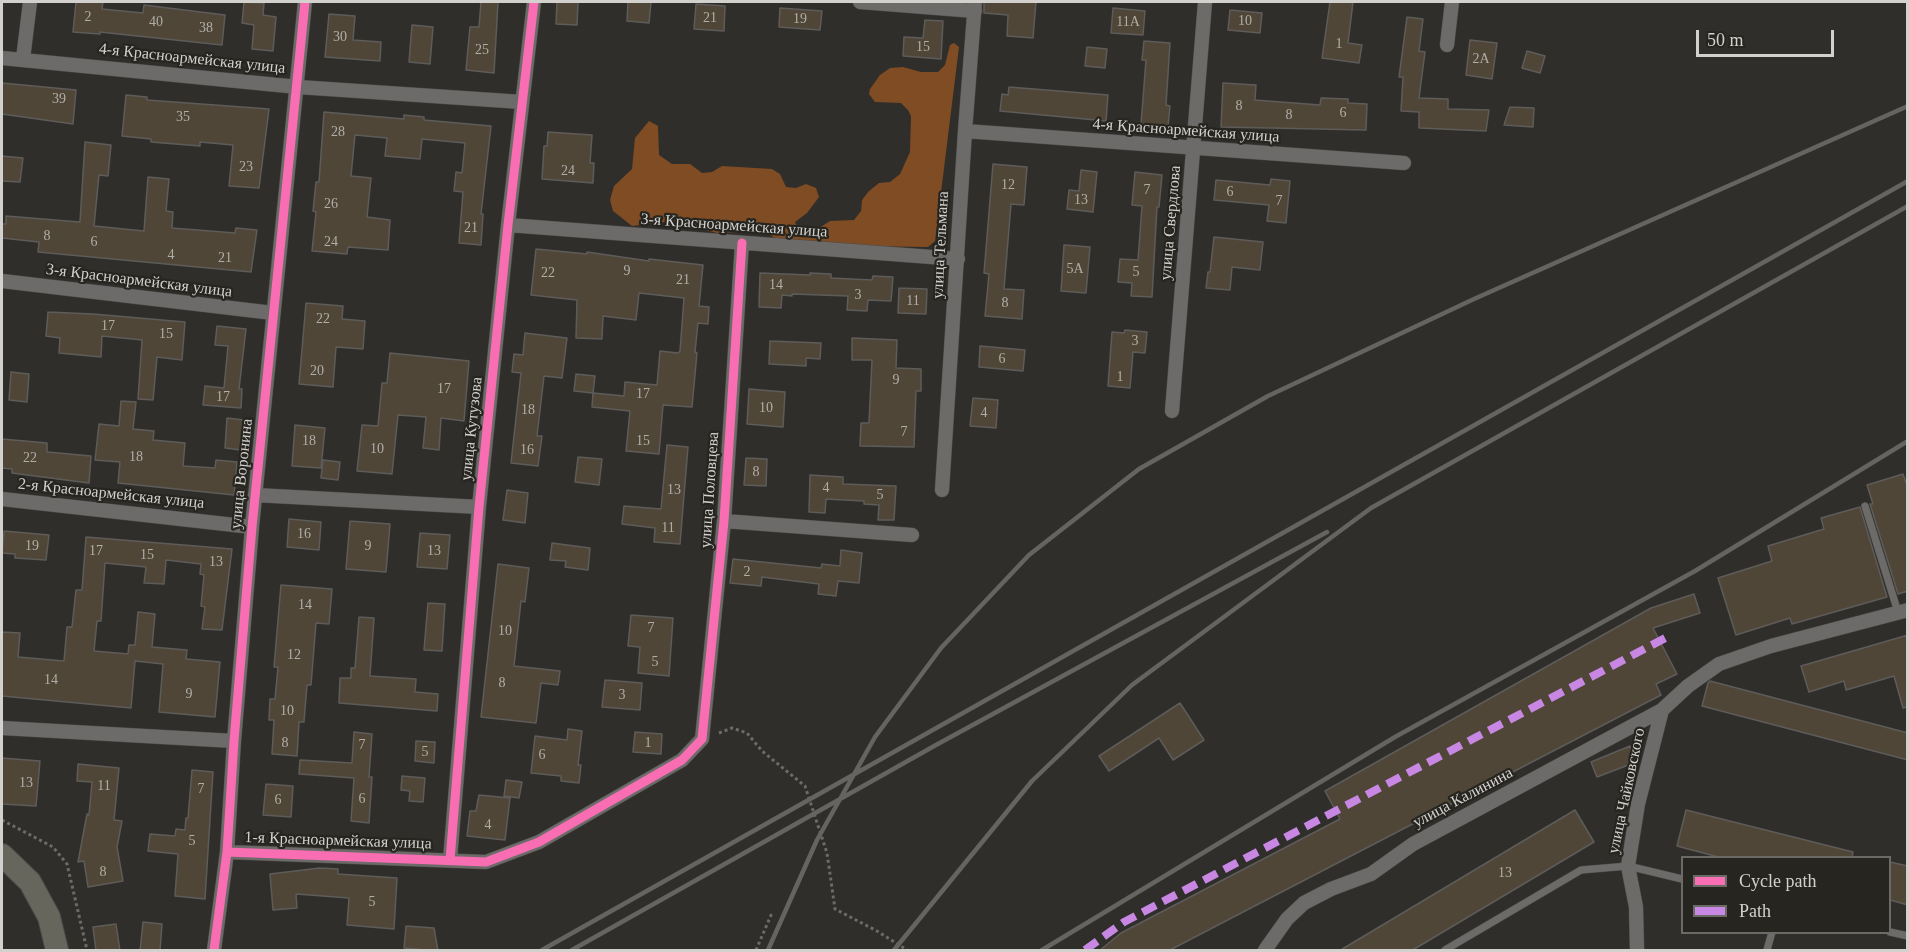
<!DOCTYPE html>
<html>
<head>
<meta charset="utf-8">
<style>
  body { margin:0 }
  #map { position:relative; width:1909px; height:952px; overflow:hidden; background:#302e2b; font-family:"Times New Roman",serif }
  canvas { display:block }
  .frame { position:absolute; inset:0; border:3px solid #d2d1ce; pointer-events:none }
  .legend { position:absolute; left:1681px; top:856px; width:210px; height:78px; box-sizing:border-box; background:#272520; border:2px solid #6b6a66; margin:0; padding:8px 10px; list-style:none; font-size:18px; color:#d2d1ce }
  .legend li { display:flex; align-items:center; gap:12px; height:30px }
  .legend b { width:30px; border:2px solid #6b6a66 }
  .scale { position:absolute; left:1696px; top:30px; width:138px; height:27px; box-sizing:border-box; border:3px solid #d2d1ce; border-top:0; padding-left:8px; font-size:18px; line-height:21px; white-space:nowrap; color:#d2d1ce; -webkit-text-stroke:4px #272520; paint-order:stroke }
</style>
</head>
<body>
<div id="map">
<canvas width="1909" height="952"></canvas>
<div class="frame"></div>
<ul class="legend">
<li><b style="height:8px;background:#f96db3"></b>Cycle path</li>
<li><b style="height:8px;background:#c787e3"></b>Path</li>
</ul>
<div class="scale">50 m</div>
</div>
<script>
const ctx = document.querySelector('canvas').getContext('2d');
ctx.lineJoin = 'round';
function fill(path, color) { ctx.fillStyle = color; ctx.fill(path, 'evenodd'); }
const poly = rows => new Path2D(rows.map(r => 'M' + r).join(''));
function trace(path, color, width, dash) { ctx.strokeStyle = color; ctx.lineWidth = width; ctx.lineCap = dash ? 'butt' : 'round'; ctx.setLineDash(dash || []); ctx.stroke(path); }
function write(font, color, halo, rows, align = 'center') {
  ctx.font = font + ' "Times New Roman",serif'; ctx.lineWidth = 4.5; ctx.setLineDash([]); ctx.textBaseline = 'middle'; ctx.strokeStyle = halo; ctx.fillStyle = color; for (const [text, x, y, turn = 0] of rows) {
    ctx.save(); ctx.translate(x, y); ctx.rotate((+turn || 0) * Math.PI / 180); ctx.textAlign = isNaN(turn) ? turn : align; if (halo) ctx.strokeText(text, 0, 0); ctx.fillText(text, 0, 0); ctx.restore();
  }
}
const forest = poly([
  [954,43,959,47,935,241,928,247,783,245,768,233,762,231,717,233,673,221,632,226,613,211,610,200,614,186,632,169,635,138,649,121,658,126,659,155,672,164,690,164,702,173,712,172,722,166,772,169,780,174,786,187,796,188,806,184,816,188,819,197,807,213,795,222,799,231,816,230,830,221,854,220,861,211,862,200,869,191,879,183,890,182,900,174,910,152,911,116,908,110,901,103,875,102,869,94,870,89,880,75,890,68,903,67,921,72,938,72,945,65,950,45]
]);
const building = poly([
  [76,2,103,2,102,9,143,13,144,5,225,15,222,45,100,32,100,34,73,32,76,2],
  [244,2,264,3,263,15,276,17,273,51,252,49,254,25,242,23,244,2],
  [481,2,498,2,494,73,466,70,470,27,479,27,481,2],
  [557,2,578,2,577,25,556,24,557,2],
  [628,2,651,2,649,23,627,21,628,2],
  [984,2,1036,2,1033,38,1007,36,1008,15,984,13,984,2],
  [1330,2,1353,2,1348,43,1362,45,1359,63,1322,58,1330,2],
  [696,4,725,6,724,31,694,29,696,4],
  [780,8,822,11,820,30,779,27,780,8],
  [1113,8,1145,11,1143,35,1111,33,1113,8],
  [1230,10,1262,13,1260,33,1228,30,1230,10],
  [329,14,355,16,353,40,381,42,380,61,325,57,329,14],
  [1407,17,1423,19,1419,51,1425,52,1419,98,1448,99,1448,109,1489,110,1486,131,1419,128,1419,112,1401,111,1403,77,1399,77,1407,17],
  [925,20,943,21,941,59,903,56,904,37,923,38,925,20],
  [412,25,433,27,430,64,409,62,412,25],
  [1470,40,1497,43,1492,79,1466,75,1470,40],
  [1144,41,1170,43,1166,105,1170,106,1168,126,1141,124,1146,60,1142,60,1144,41],
  [1087,47,1107,49,1105,68,1085,66,1087,47],
  [1527,51,1545,56,1540,73,1522,68,1527,51],
  [2,83,76,90,73,124,2,114,2,83],
  [1223,83,1256,85,1255,100,1320,105,1321,98,1348,99,1348,103,1367,104,1366,130,1221,127,1223,83],
  [1009,87,1108,95,1106,121,1000,111,1002,94,1008,95,1009,87],
  [126,95,147,97,147,100,269,109,259,188,229,186,233,145,200,142,200,146,151,142,151,139,122,136,126,95],
  [1510,107,1534,108,1533,127,1504,125,1510,107],
  [324,112,404,119,404,115,424,117,424,120,491,126,481,214,483,214,481,245,459,243,463,192,454,191,456,172,462,173,465,143,422,139,420,159,385,156,387,138,355,135,351,176,371,178,367,217,390,220,388,250,348,247,347,254,312,251,316,212,313,211,316,182,319,182,324,112],
  [548,132,592,135,590,163,594,163,593,183,542,179,544,146,547,146,548,132],
  [85,142,111,145,108,176,99,175,94,226,144,231,148,177,169,179,166,211,173,212,172,228,235,233,236,228,257,230,251,272,38,252,39,242,2,238,2,224,6,224,6,216,80,222,85,142],
  [2,156,23,158,20,182,2,181,2,156],
  [993,164,1027,167,1024,205,1011,204,1004,289,1024,290,1022,319,985,316,989,274,984,273,993,164],
  [1081,170,1097,172,1093,212,1067,209,1069,190,1079,191,1081,170],
  [1135,172,1162,175,1159,207,1157,207,1152,297,1131,296,1132,283,1118,282,1120,259,1138,260,1142,206,1132,205,1135,172],
  [1271,179,1290,181,1286,223,1267,221,1269,205,1214,200,1216,180,1270,185,1271,179],
  [1214,237,1263,242,1260,270,1232,267,1230,290,1206,288,1208,272,1210,272,1214,237],
  [1064,245,1090,247,1086,293,1061,291,1064,245],
  [536,249,587,254,587,252,649,261,649,259,703,265,699,306,709,307,708,324,698,323,695,352,697,353,692,407,663,405,659,454,626,451,630,411,592,407,593,393,624,396,625,382,657,385,660,351,678,353,680,351,684,298,639,293,636,320,603,316,602,339,576,338,577,300,531,295,536,249],
  [760,273,810,275,810,273,831,274,831,278,872,280,873,276,893,277,891,301,868,300,867,311,847,310,848,296,792,294,792,296,782,295,781,308,759,307,760,273],
  [899,288,927,289,926,314,898,313,899,288],
  [306,303,343,306,342,319,365,321,363,349,336,347,333,387,299,384,306,303],
  [48,312,93,314,185,322,182,360,157,357,153,400,138,399,142,340,102,336,101,357,59,353,60,338,46,336,48,312],
  [217,326,246,329,239,389,242,389,241,408,203,405,205,386,224,388,228,346,215,345,217,326],
  [1125,330,1147,332,1145,353,1133,352,1130,388,1108,386,1112,332,1124,333,1125,330],
  [525,333,567,338,562,378,544,376,537,436,542,436,538,466,511,463,521,373,512,372,514,354,523,355,525,333],
  [852,338,897,340,896,368,921,369,921,391,916,391,914,447,860,446,861,423,869,423,872,360,852,360,852,338],
  [770,341,821,343,820,359,806,358,806,366,769,364,770,341],
  [980,346,1025,350,1023,371,979,367,980,346],
  [390,353,469,361,464,421,441,418,439,450,423,448,426,417,398,415,392,474,357,471,362,425,378,426,382,383,387,383,390,353],
  [11,372,29,374,27,402,9,400,11,372],
  [576,374,595,376,593,393,574,391,576,374],
  [749,389,785,392,783,427,747,424,749,389],
  [973,398,998,400,996,428,970,426,973,398],
  [121,401,136,402,133,429,154,431,153,440,185,443,183,466,215,468,216,460,237,462,234,495,118,483,120,462,95,460,99,424,119,426,121,401],
  [227,418,244,420,241,450,225,448,227,418],
  [295,425,325,428,321,468,292,466,295,425],
  [2,439,47,443,47,452,91,456,89,483,12,473,12,469,2,468,2,439],
  [667,445,688,447,680,544,654,542,655,528,622,524,624,506,661,509,667,445],
  [578,457,602,459,599,485,575,482,578,457],
  [746,458,767,459,766,486,744,485,746,458],
  [323,460,340,462,338,480,321,478,323,460],
  [1903,474,1908,488,1908,591,1898,594,1870,504,1873,504,1867,485,1903,474],
  [810,475,843,477,843,484,896,486,894,520,878,520,879,505,864,504,864,501,826,499,825,513,809,512,810,475],
  [507,490,528,493,525,523,503,520,507,490],
  [1860,507,1887,597,1792,624,1790,618,1736,635,1718,578,1772,561,1768,546,1824,529,1821,518,1860,507],
  [289,519,321,522,319,550,287,547,289,519],
  [350,521,390,524,386,572,346,569,350,521],
  [4,531,49,535,46,560,15,558,15,554,2,553,4,531],
  [420,533,450,535,447,569,417,567,420,533],
  [86,537,232,549,222,630,202,629,205,607,201,606,204,575,200,574,201,564,166,560,164,584,144,583,146,567,105,563,101,621,97,621,94,651,128,654,129,645,135,645,138,612,155,614,152,647,187,650,186,659,220,662,215,717,159,712,163,664,135,661,131,708,2,696,2,632,20,633,18,657,64,661,67,627,72,627,76,590,82,590,86,537],
  [552,543,590,548,588,570,565,567,566,561,550,560,552,543],
  [841,550,862,553,859,583,838,581,836,596,818,594,819,584,762,577,761,586,730,583,733,559,821,568,822,564,840,566,841,550],
  [498,564,529,568,525,602,521,601,514,666,560,671,558,685,541,683,536,723,481,717,498,564],
  [281,585,332,589,329,624,316,623,311,685,307,685,304,722,299,722,297,756,272,754,274,720,269,720,270,699,275,699,278,667,274,667,281,585],
  [1694,594,1700,613,1653,628,1677,674,1656,684,1661,695,1168,951,1099,951,1121,933,1340,819,1325,791,1651,608,1694,594],
  [428,603,445,604,442,651,424,650,428,603],
  [631,615,673,618,669,676,638,673,640,647,628,646,631,615],
  [359,617,374,618,370,676,416,679,415,692,438,694,437,711,339,703,340,678,351,678,351,668,355,668,359,617],
  [1908,635,1908,707,1903,708,1894,676,1846,690,1844,681,1809,692,1801,666,1908,635],
  [605,680,642,683,640,710,602,707,605,680],
  [1710,681,1908,733,1908,760,1702,706,1708,683,1710,681],
  [1180,703,1204,740,1173,760,1159,738,1109,771,1099,756,1180,703],
  [568,729,582,731,578,765,581,765,579,783,561,781,561,776,531,773,535,736,567,740,568,729],
  [354,732,372,734,369,777,372,777,369,823,351,821,354,778,299,774,300,760,352,763,354,732],
  [635,732,662,734,661,754,633,752,635,732],
  [416,741,435,742,434,763,415,761,416,741],
  [1630,746,1636,762,1597,777,1591,762,1630,746],
  [2,758,40,761,36,806,2,804,2,758],
  [78,764,119,768,114,820,122,821,117,847,123,881,88,887,84,861,78,862,87,814,89,815,92,782,77,781,78,764],
  [192,770,213,772,205,899,175,896,178,854,148,851,150,834,175,836,176,829,185,830,186,818,188,818,192,770],
  [402,776,425,778,423,802,409,801,410,791,401,790,402,776],
  [506,780,522,782,519,798,504,796,506,780],
  [266,784,293,786,291,817,263,815,266,784],
  [479,795,510,798,505,840,467,836,470,811,476,811,479,795],
  [1575,810,1594,842,1411,951,1339,951,1575,810],
  [1686,810,1853,852,1852,858,1722,858,1677,846,1686,810],
  [1890,862,1908,866,1908,905,1890,900,1890,862],
  [320,868,338,869,338,874,397,878,394,929,347,925,349,898,296,894,297,908,273,910,270,874,320,868],
  [143,922,162,924,160,951,140,951,143,922],
  [116,924,120,951,96,951,93,927,116,924],
  [406,926,434,928,438,951,404,948,406,926]
]);
const path = poly([
  [719,733,732,728,747,733,762,751,805,786,827,853,835,909,877,931,907,950],
  [2,820,53,847,67,864,87,950],
  [756,950,772,913]
]);
const service = poly([
  [1865,506,1898,612],
  [1890,932,1908,936],
  [1445,950,1581,870,1628,866,1682,879],
  [1767,950,1772,932]
]);
const minor = poly([
  [860,2,975,11],
  [1447,45,1452,2],
  [2,58,298,87,522,102],
  [23,59,30,2],
  [965,131,1404,163],
  [508,225,958,259],
  [2,281,273,313],
  [1172,411,1205,2],
  [942,490,965,131,975,2],
  [255,495,479,507],
  [2,499,252,527],
  [724,521,912,535],
  [2,728,234,741],
  [227,852,486,862,539,842,682,760,702,739,724,521,742,243],
  [450,860,479,507,508,225,534,2],
  [214,950,227,852,234,741,252,527,305,2],
  [1265,950,1287,919,1304,903,1331,889,1371,874,1413,844,1662,710,1688,686,1719,664,1771,646,1908,610],
  [1637,950,1636,907,1628,866,1638,804,1662,710]
]);
const primary = poly([
  [2,855,30,882,49,917,57,950]
]);
const rail = poly([
  [542,950,1908,181],
  [572,950,936,745,1327,532],
  [768,950,817,840,875,737,941,648,1029,555,1139,469,1268,396,1474,299,1908,106],
  [894,950,1032,781,1132,685,1371,508,1908,206],
  [1042,950,1395,737,1695,571,1908,441]
]);
const quiet = poly([
  [1085,950,1124,922,1671,635]
]);
const cycleway = poly([
  [227,852,486,862,539,842,682,760,702,739,724,521,742,243],
  [450,860,479,507,508,225,534,2],
  [214,950,227,852,234,741,252,527,305,2]
]);
const numberNames = [
  ["2",88,17],
  ["21",710,18],
  ["19",800,19],
  ["10",1245,21],
  ["40",156,22],
  ["11А",1128,22],
  ["38",206,28],
  ["30",340,37],
  ["1",1339,44],
  ["15",923,47],
  ["25",482,50],
  ["2А",1481,59],
  ["39",59,99],
  ["8",1239,106],
  ["6",1343,113],
  ["8",1289,115],
  ["35",183,117],
  ["28",338,132],
  ["23",246,167],
  ["24",568,171],
  ["12",1008,185],
  ["7",1147,190],
  ["6",1230,192],
  ["13",1081,200],
  ["7",1279,201],
  ["26",331,204],
  ["21",471,228],
  ["8",47,236],
  ["6",94,242],
  ["24",331,242],
  ["4",171,255],
  ["21",225,258],
  ["5А",1075,269],
  ["9",627,271],
  ["5",1136,272],
  ["22",548,273],
  ["21",683,280],
  ["14",776,285],
  ["3",858,295],
  ["11",913,301],
  ["8",1005,303],
  ["22",323,319],
  ["17",108,326],
  ["15",166,334],
  ["3",1135,341],
  ["6",1002,359],
  ["20",317,371],
  ["1",1120,377],
  ["9",896,380],
  ["17",444,389],
  ["17",643,394],
  ["17",223,397],
  ["10",766,408],
  ["18",528,410],
  ["4",984,413],
  ["7",904,432],
  ["18",309,441],
  ["15",643,441],
  ["10",377,449],
  ["16",527,450],
  ["18",136,457],
  ["22",30,458],
  ["8",756,472],
  ["4",826,488],
  ["13",674,490],
  ["5",880,495],
  ["11",668,528],
  ["16",304,534],
  ["19",32,546],
  ["9",368,546],
  ["17",96,551],
  ["13",434,551],
  ["15",147,555],
  ["13",216,562],
  ["2",747,572],
  ["14",305,605],
  ["7",651,628],
  ["10",505,631],
  ["12",294,655],
  ["5",655,662],
  ["14",51,680],
  ["8",502,683],
  ["9",189,694],
  ["3",622,695],
  ["10",287,711],
  ["8",285,743],
  ["1",648,743],
  ["7",362,745],
  ["5",425,752],
  ["6",542,755],
  ["13",26,783],
  ["11",104,786],
  ["7",201,789],
  ["6",362,799],
  ["6",278,800],
  ["4",488,825],
  ["5",192,841],
  ["8",103,872],
  ["13",1505,873],
  ["5",372,902]
];
const streetNames = [
  ["4-я Красноармейская улица",192,59,6],
  ["4-я Красноармейская улица",1186,131,4],
  ["улица Свердлова",1171,223,-85],
  ["3-я Красноармейская улица",734,226,4],
  ["улица Тельмана",941,245,-87],
  ["3-я Красноармейская улица",139,281,7],
  ["улица Кутузова",472,429,-84],
  ["улица Воронина",242,474,-84],
  ["улица Половцева",710,490,-86],
  ["2-я Красноармейская улица",111,494,6],
  ["улица Чайковского",1627,791,-78],
  ["улица Калинина",1463,798,-28],
  ["1-я Красноармейская улица",338,841,2]
];
fill(forest, '#7f4c23');
fill(building, '#4f4637');
trace(building, '#5e5c5a', 1.5);
trace(service, '#4c4b48', 8);
trace(minor, '#4c4b48', 15);
trace(primary, '#4c4b48', 24);
trace(path, '#6c6b69', 3, [3, 3]);
trace(service, '#6c6b69', 7);
trace(minor, '#6c6b69', 14);
trace(primary, '#67665d', 22);
trace(rail, '#646461', 4.5);
trace(quiet, '#c787e3', 8, [15, 8]);
trace(cycleway, '#f96db3', 9);
write('14px', '#b1aea8', null, numberNames);
write('16px', '#d2d1ce', '#272520', streetNames);
</script>
</body>
</html>
